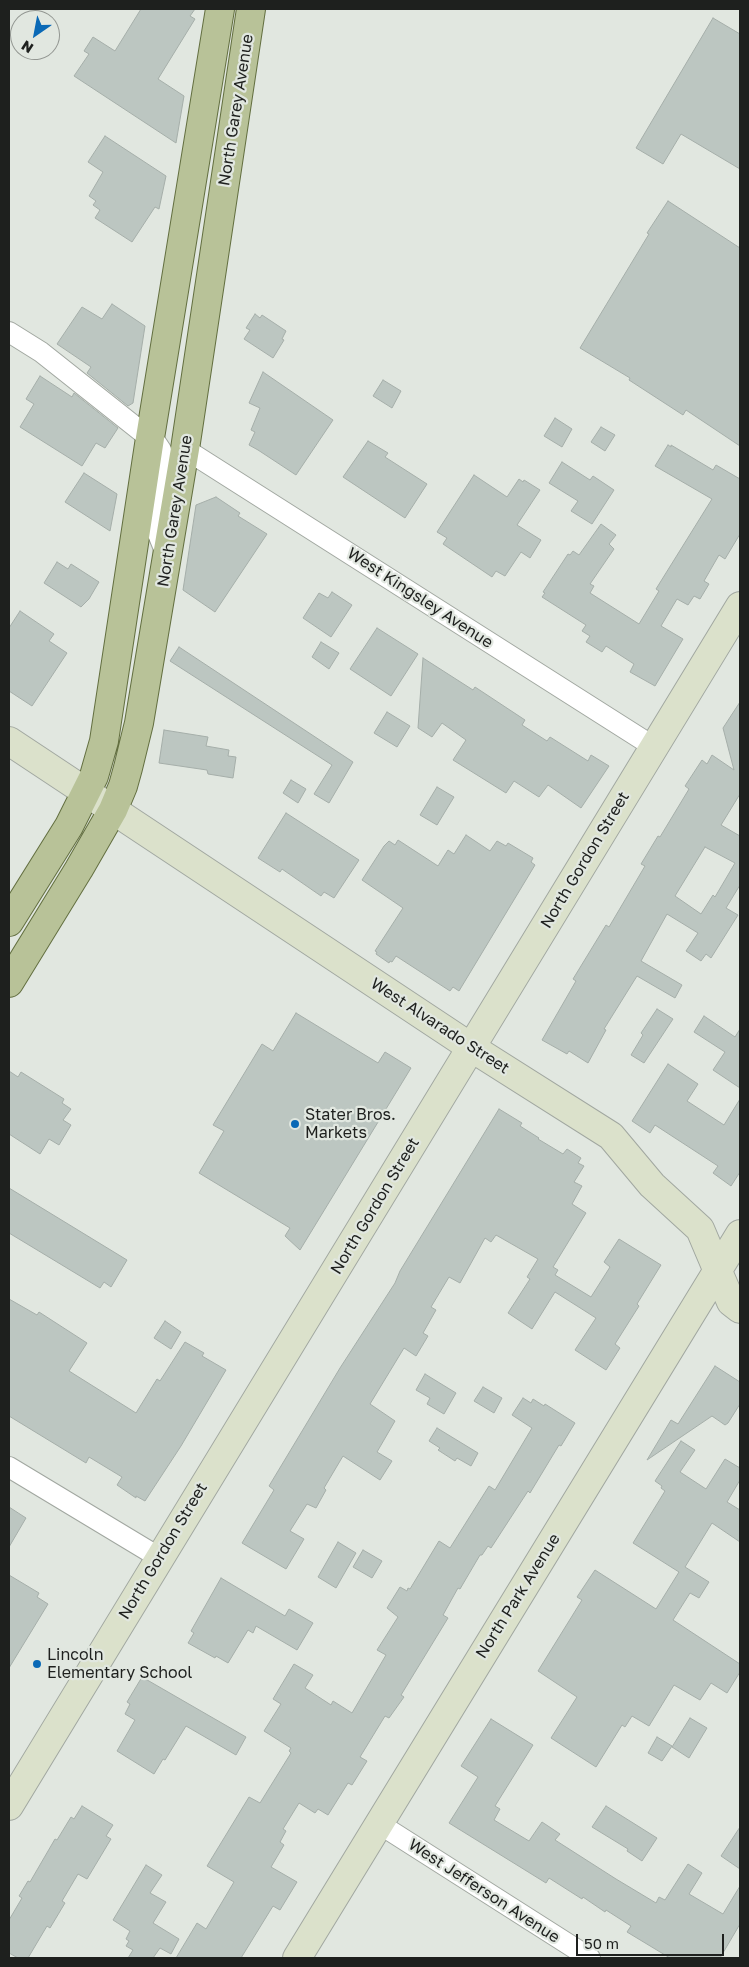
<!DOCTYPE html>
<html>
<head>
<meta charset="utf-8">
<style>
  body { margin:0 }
  #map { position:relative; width:749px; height:1967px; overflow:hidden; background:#e1e7e0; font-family:"Golos Text",sans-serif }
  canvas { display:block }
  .frame { position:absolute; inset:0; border:10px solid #1e201e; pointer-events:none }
  .north { position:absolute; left:10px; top:10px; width:50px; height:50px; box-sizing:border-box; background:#e1e7e0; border:1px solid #939792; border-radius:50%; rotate:213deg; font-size:14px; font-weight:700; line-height:20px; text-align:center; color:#1e201e }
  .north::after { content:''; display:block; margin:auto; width:18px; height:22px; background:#0a69b6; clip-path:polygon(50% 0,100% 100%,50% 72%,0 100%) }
  .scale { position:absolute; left:576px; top:1934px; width:148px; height:22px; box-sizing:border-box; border:2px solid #1e201e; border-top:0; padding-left:6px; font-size:15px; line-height:18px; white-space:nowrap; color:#1e201e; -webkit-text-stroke:4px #e1e7e0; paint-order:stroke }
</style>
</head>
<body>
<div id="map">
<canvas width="749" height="1967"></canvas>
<div class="frame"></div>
<div class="north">N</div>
<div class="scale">50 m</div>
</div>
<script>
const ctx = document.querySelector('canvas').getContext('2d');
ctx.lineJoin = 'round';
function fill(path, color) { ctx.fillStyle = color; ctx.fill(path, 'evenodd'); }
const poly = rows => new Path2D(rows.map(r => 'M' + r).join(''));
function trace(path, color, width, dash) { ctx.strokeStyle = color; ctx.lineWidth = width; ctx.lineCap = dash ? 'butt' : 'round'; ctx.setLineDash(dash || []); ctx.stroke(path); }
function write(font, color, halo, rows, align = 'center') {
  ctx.font = font + ' "Golos Text",sans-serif'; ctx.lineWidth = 4.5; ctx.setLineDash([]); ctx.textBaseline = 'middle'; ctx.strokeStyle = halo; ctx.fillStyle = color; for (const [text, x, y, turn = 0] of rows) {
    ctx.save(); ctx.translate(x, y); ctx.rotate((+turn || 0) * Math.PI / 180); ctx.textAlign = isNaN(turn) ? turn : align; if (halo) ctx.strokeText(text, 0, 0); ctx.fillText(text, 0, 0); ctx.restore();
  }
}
const building = poly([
  [141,9,195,9,190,16,195,19,158,79,184,96,176,143,74,76,89,54,84,51,93,37,115,51,141,9],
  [713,18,740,34,740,169,681,134,663,164,636,148,713,18],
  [105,136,166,176,159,209,155,207,132,242,95,218,100,210,93,205,96,201,89,196,103,172,88,162,105,136],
  [668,201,740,248,740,446,686,410,683,415,629,380,630,378,580,348,649,234,647,233,668,201],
  [112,304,145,326,133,403,128,406,87,373,91,367,57,344,82,307,102,319,112,304],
  [255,314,260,318,262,315,286,331,282,339,284,340,273,358,244,339,250,330,246,328,255,314],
  [263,372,333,420,296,475,258,450,249,445,255,432,251,430,260,408,249,403,263,372],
  [40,376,72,397,74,393,118,428,105,448,96,443,82,466,20,427,34,404,26,399,40,376],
  [383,380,401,391,392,408,373,396,383,380],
  [555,418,572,429,562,447,544,436,555,418],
  [601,427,615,435,605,451,591,442,601,427],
  [368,441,388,453,385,457,427,484,405,518,343,477,368,441],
  [668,445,671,447,671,445,713,470,716,465,740,479,740,534,725,559,719,555,704,581,709,584,700,599,694,596,688,605,677,599,661,626,683,639,655,686,630,672,634,664,606,646,602,652,586,642,590,636,582,631,586,625,542,597,545,593,543,592,568,554,570,555,573,551,579,555,601,524,616,535,609,544,614,549,590,584,594,586,590,593,639,624,659,591,656,589,712,499,655,466,668,445],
  [562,462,590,480,593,476,614,490,592,524,571,511,578,501,549,483,562,462],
  [84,473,117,494,110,531,65,502,84,473],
  [474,475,507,497,519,479,523,482,524,480,540,490,517,525,541,540,530,558,521,552,505,576,496,571,492,577,443,544,447,538,437,532,474,475],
  [216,497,240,513,238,516,267,534,215,612,183,590,196,505,216,497],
  [57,562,68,569,71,564,99,582,89,599,81,607,44,583,57,562],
  [332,592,352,605,331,637,303,618,319,593,328,598,332,592],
  [20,611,54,634,49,641,67,653,32,706,9,691,9,628,20,611],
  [377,628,418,654,391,696,350,669,377,628],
  [321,642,339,653,329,669,312,657,321,642],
  [179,647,353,762,329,803,314,794,332,765,170,661,179,647],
  [423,658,473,690,475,687,525,720,522,725,547,741,550,737,588,761,591,755,609,766,581,808,548,785,539,797,514,781,506,793,453,760,466,740,442,723,432,737,418,728,423,658],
  [740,702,740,772,739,773,740,774,740,794,721,825,740,836,740,885,726,908,738,915,711,958,706,954,701,961,686,951,698,933,667,914,641,961,682,985,675,998,637,976,604,1029,606,1030,588,1063,569,1051,567,1054,542,1040,576,981,573,979,606,925,609,927,645,866,641,864,658,836,660,837,689,789,685,786,702,760,707,764,712,755,734,770,723,728,740,702],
  [705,847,735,863,715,897,713,895,701,914,675,896,705,847],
  [387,712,410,726,397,747,374,733,387,712],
  [164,730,208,737,206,746,229,750,228,756,236,757,233,778,208,774,207,770,159,763,164,730],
  [291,780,306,789,298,803,283,793,291,780],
  [437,787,454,797,437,825,420,815,437,787],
  [286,813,359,860,334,898,324,892,321,896,282,869,280,872,258,858,286,813],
  [466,835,490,851,497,841,506,846,508,843,533,858,531,862,535,865,459,991,453,987,450,991,396,956,392,962,390,961,389,963,376,954,377,952,375,951,403,908,362,880,384,846,389,841,395,845,398,840,438,866,448,850,454,854,466,835],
  [657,1009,673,1019,644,1063,631,1055,643,1035,641,1033,657,1009],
  [296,1013,378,1063,385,1052,411,1068,300,1250,285,1236,290,1228,199,1173,224,1131,213,1125,262,1044,273,1051,296,1013],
  [704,1016,735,1037,740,1029,740,1088,713,1070,725,1052,694,1032,704,1016],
  [668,1064,698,1084,687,1101,724,1125,740,1099,740,1172,731,1186,713,1173,718,1166,655,1125,650,1133,632,1121,668,1064],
  [9,1071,18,1077,21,1072,64,1099,62,1103,71,1109,63,1120,71,1125,59,1145,49,1139,40,1154,9,1134,9,1071],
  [499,1109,522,1123,520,1126,539,1138,538,1139,563,1154,567,1149,581,1158,578,1163,584,1166,574,1182,582,1186,572,1204,586,1213,553,1267,558,1270,555,1275,591,1297,610,1267,604,1262,619,1239,661,1265,637,1304,639,1306,615,1344,620,1348,606,1370,575,1350,596,1318,555,1292,532,1329,508,1313,530,1279,527,1277,538,1259,496,1235,491,1242,485,1238,460,1283,449,1277,431,1307,436,1310,423,1333,428,1336,416,1356,404,1348,370,1404,395,1421,377,1452,392,1461,380,1480,343,1456,324,1488,326,1490,316,1508,307,1504,290,1531,304,1539,286,1569,242,1543,274,1490,269,1486,340,1368,395,1283,400,1271,499,1109],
  [9,1188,127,1260,111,1287,104,1282,100,1288,9,1233,9,1188],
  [9,1299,37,1315,39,1312,87,1343,69,1371,136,1413,157,1379,160,1381,185,1342,204,1353,202,1356,226,1370,181,1446,145,1501,136,1496,136,1498,117,1485,122,1477,89,1457,86,1463,9,1416,9,1299],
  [165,1321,181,1332,171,1349,154,1338,165,1321],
  [715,1366,740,1382,740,1404,728,1423,725,1425,712,1416,647,1460,671,1420,678,1424,715,1366],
  [425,1374,456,1393,444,1414,427,1404,430,1398,416,1390,425,1374],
  [483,1387,502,1398,494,1413,474,1401,483,1387],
  [523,1398,531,1403,533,1399,544,1406,545,1404,575,1423,561,1446,559,1445,530,1493,528,1491,491,1548,488,1546,482,1555,480,1555,460,1589,458,1588,443,1615,448,1618,401,1695,404,1697,389,1718,385,1716,360,1757,367,1761,352,1785,348,1783,328,1815,318,1809,315,1813,299,1803,283,1829,286,1831,280,1842,284,1845,271,1867,297,1882,280,1910,273,1906,241,1958,176,1958,197,1923,206,1929,234,1882,207,1866,249,1797,260,1803,291,1753,289,1751,291,1748,264,1731,281,1704,273,1699,294,1664,313,1675,305,1688,331,1705,333,1701,352,1713,386,1655,377,1650,398,1617,387,1608,400,1587,407,1591,408,1588,410,1589,439,1541,450,1548,489,1486,495,1490,532,1428,512,1415,523,1398],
  [437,1428,478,1453,471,1466,457,1458,455,1461,438,1450,440,1448,429,1441,437,1428],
  [681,1441,695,1450,680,1472,706,1489,725,1459,740,1468,740,1480,727,1502,740,1510,740,1542,712,1523,685,1567,709,1582,699,1598,690,1593,673,1620,740,1664,740,1672,727,1693,711,1683,700,1700,674,1685,649,1726,632,1716,625,1727,622,1725,596,1767,551,1738,577,1697,538,1671,582,1600,577,1597,595,1570,656,1609,679,1572,633,1543,665,1491,661,1488,662,1486,655,1481,681,1441],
  [9,1507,26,1518,9,1547,9,1507],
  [338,1542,356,1553,336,1588,318,1577,338,1542],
  [363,1550,382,1561,372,1578,353,1567,363,1550],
  [9,1575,39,1593,37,1597,48,1604,9,1668,9,1575],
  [221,1578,285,1616,289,1609,313,1623,297,1650,256,1626,253,1633,248,1630,228,1663,216,1656,215,1658,188,1643,194,1633,191,1631,221,1578],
  [142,1677,246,1737,236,1755,186,1726,165,1760,163,1759,154,1774,117,1751,135,1720,125,1714,130,1704,127,1702,142,1677],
  [690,1718,707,1728,689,1758,672,1747,690,1718],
  [491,1719,533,1745,495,1806,500,1809,494,1820,529,1841,542,1822,560,1834,555,1840,616,1879,656,1903,659,1897,665,1900,688,1864,702,1873,689,1894,723,1914,740,1886,740,1924,720,1958,670,1958,627,1932,631,1926,606,1910,605,1912,583,1897,582,1899,549,1878,546,1883,449,1823,478,1777,461,1766,491,1719],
  [657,1737,672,1746,662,1761,648,1753,657,1737],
  [82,1806,113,1825,106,1836,111,1839,87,1879,78,1874,62,1901,65,1903,50,1928,47,1926,28,1958,18,1958,9,1953,9,1920,22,1898,19,1896,28,1881,30,1882,55,1839,57,1840,71,1817,74,1819,82,1806],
  [606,1806,657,1838,642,1861,627,1851,628,1849,592,1827,606,1806],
  [740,1827,740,1869,721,1856,740,1827],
  [146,1865,162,1875,150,1893,166,1902,153,1923,179,1939,171,1954,160,1948,153,1958,128,1958,133,1950,126,1946,129,1941,126,1939,130,1931,113,1920,146,1865]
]);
const street = poly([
  [9,332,41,352,157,444,161,450,162,458,154,524,167,556],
  [185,449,654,747],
  [9,1467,160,1558],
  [378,1823,590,1958]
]);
const secondary = poly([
  [9,741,472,1048,611,1136,652,1185,700,1229,731,1302,740,1309],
  [9,1806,740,606],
  [297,1958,740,1234]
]);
const primary = poly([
  [9,922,69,826,94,776,104,741,150,438,220,9],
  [9,983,79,869,113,810,123,786,128,768,139,723,185,449,251,9]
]);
const markers = [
  [295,1124,5,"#0a69b6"],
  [37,1664,5,"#0a69b6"]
];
const streetNames = [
  ["North Garey Avenue",236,110,-81],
  ["North Garey Avenue",175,511,-81],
  ["West Kingsley Avenue",420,598,33],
  ["North Gordon Street",585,860,-59],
  ["West Alvarado Street",440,1026,33],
  ["North Gordon Street",375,1206,-59],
  ["North Gordon Street",163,1551,-59],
  ["North Park Avenue",518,1596,-58],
  ["West Jefferson Avenue",484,1891,33]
];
const poiNames = [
  ["Stater Bros.",305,1115],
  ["Markets",305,1133],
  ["Lincoln",47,1655],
  ["Elementary School",47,1673]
];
fill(building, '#bcc6c1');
trace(building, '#a5aea9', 1);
trace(street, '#a1a7a0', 22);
trace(secondary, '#a1a7a0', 30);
trace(primary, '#636f40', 30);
trace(street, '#fff', 20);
trace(secondary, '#dbe1cb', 28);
trace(primary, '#b8c298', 28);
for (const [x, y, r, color] of markers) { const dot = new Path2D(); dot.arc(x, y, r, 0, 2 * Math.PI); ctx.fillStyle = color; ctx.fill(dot); trace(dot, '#e1e7e0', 2); }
write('16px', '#1e201e', '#e1e7e0', streetNames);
write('16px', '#1e201e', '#e1e7e0', poiNames, 'left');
</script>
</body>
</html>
